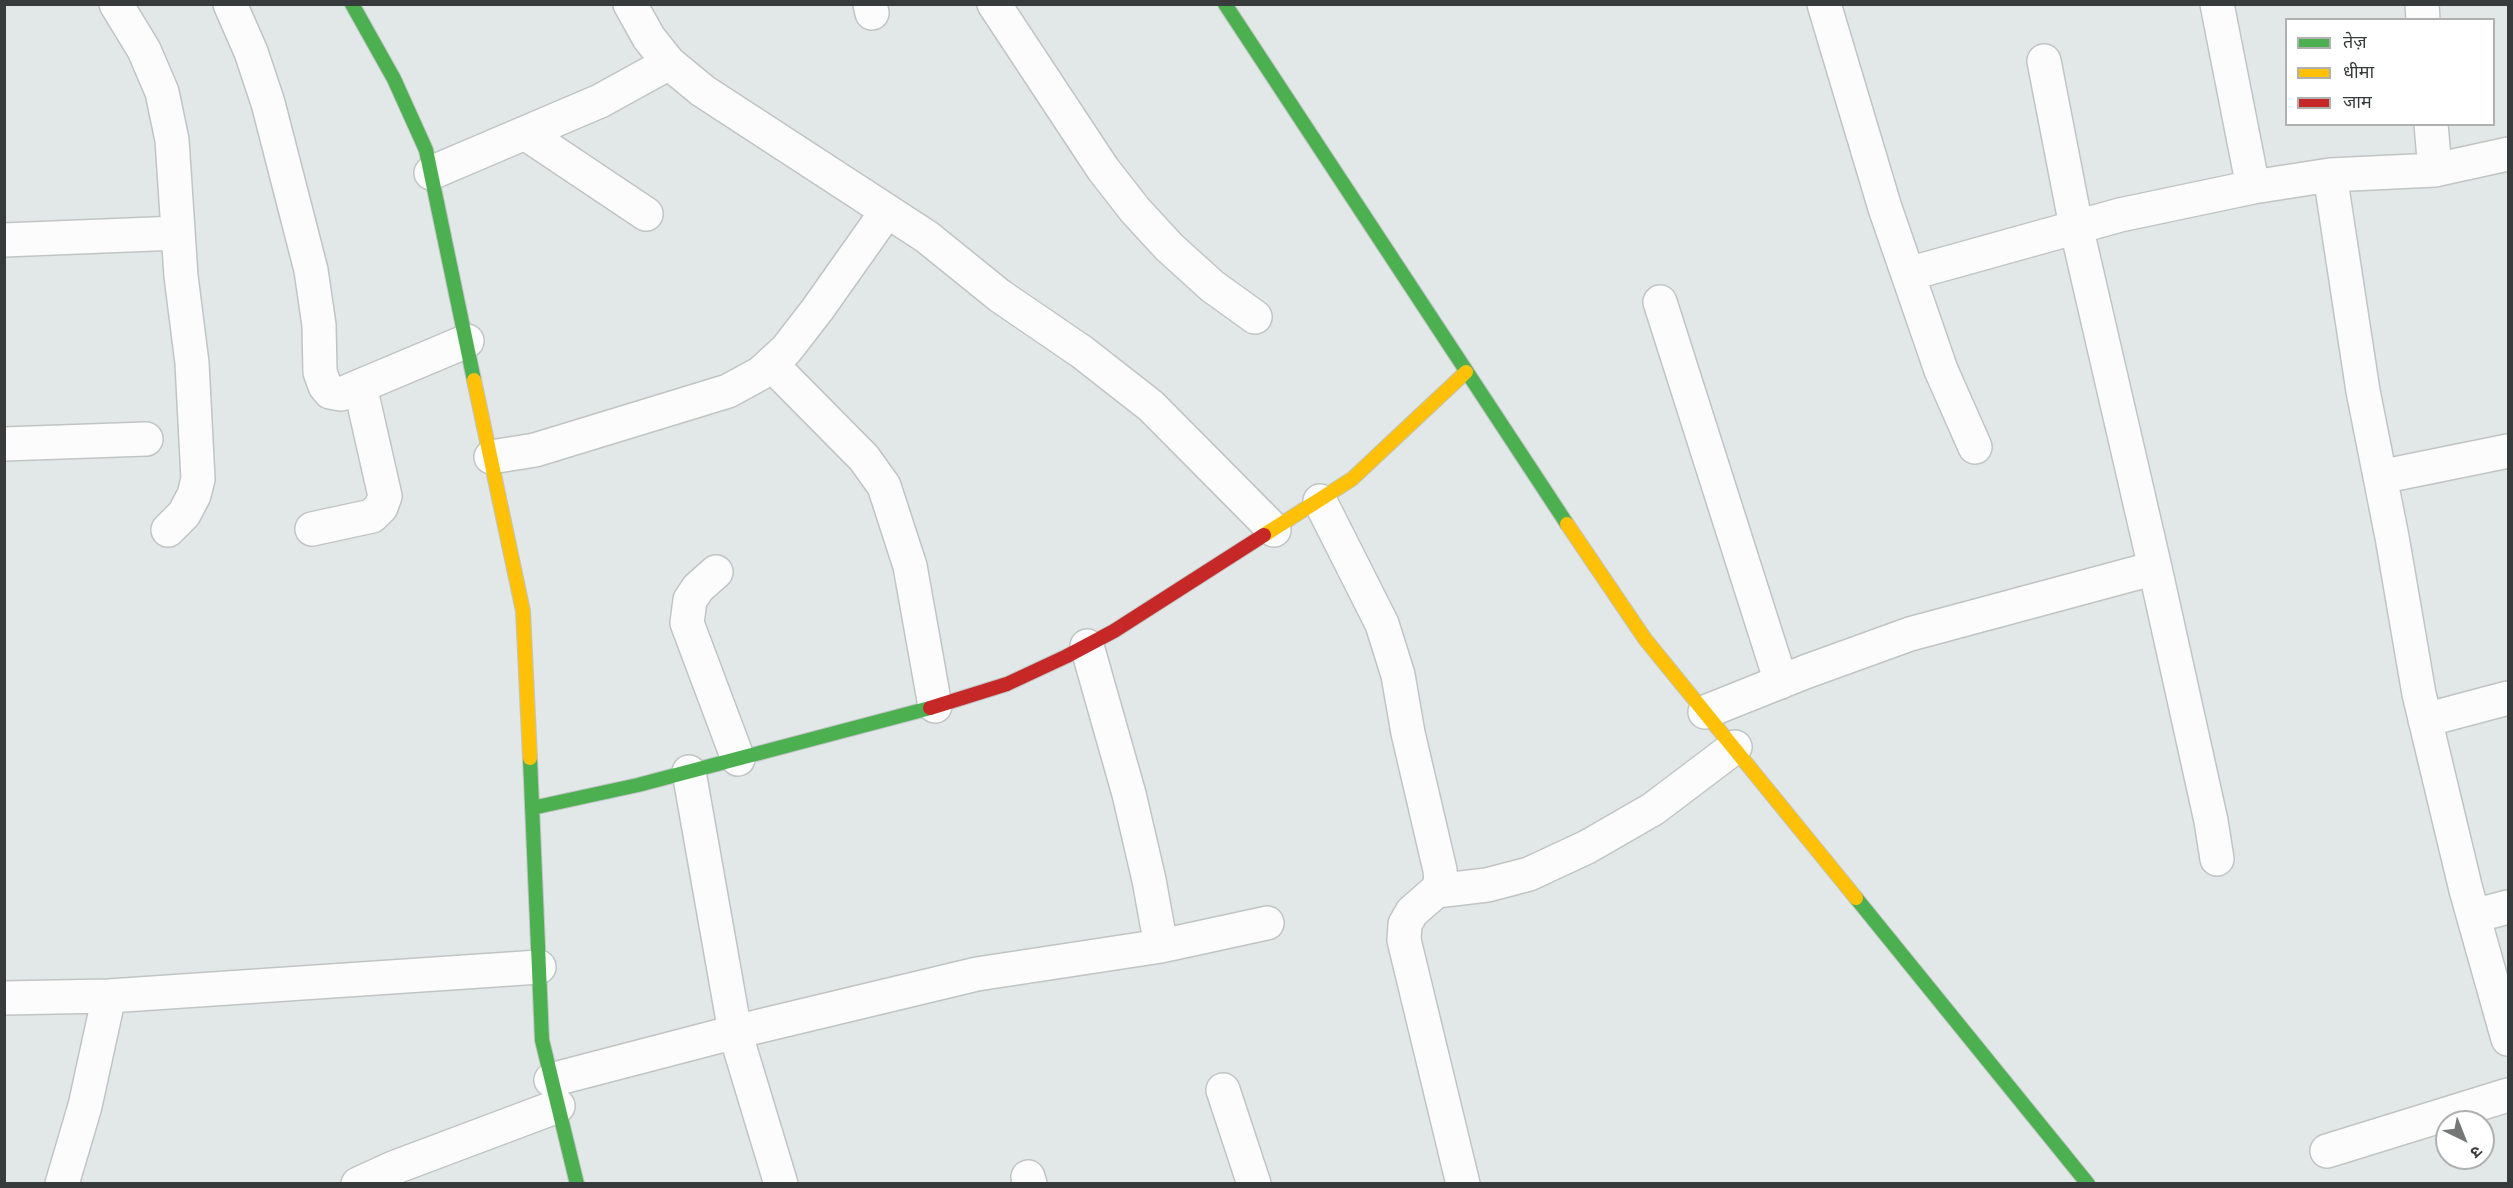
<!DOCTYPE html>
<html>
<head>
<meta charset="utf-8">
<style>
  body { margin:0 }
  #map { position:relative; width:2513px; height:1188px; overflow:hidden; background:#e2e8e7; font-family:Cabin,"Noto Sans Devanagari",sans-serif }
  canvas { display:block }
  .frame { position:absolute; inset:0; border:6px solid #373b3b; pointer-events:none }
  .legend { position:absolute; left:2285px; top:18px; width:210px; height:108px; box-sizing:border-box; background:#fff; border:2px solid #afb1b1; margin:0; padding:8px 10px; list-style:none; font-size:18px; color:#373b3b }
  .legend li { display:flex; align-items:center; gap:12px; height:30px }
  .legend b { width:30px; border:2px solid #afb1b1 }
  .north { position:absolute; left:2435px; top:1110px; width:60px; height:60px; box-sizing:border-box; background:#fff; border:2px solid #afb1b1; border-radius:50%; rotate:137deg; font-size:16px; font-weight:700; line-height:24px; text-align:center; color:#373b3b }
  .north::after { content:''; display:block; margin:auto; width:21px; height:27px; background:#737877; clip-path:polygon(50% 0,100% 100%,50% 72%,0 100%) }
</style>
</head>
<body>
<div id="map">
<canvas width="2513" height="1188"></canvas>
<div class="frame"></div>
<ul class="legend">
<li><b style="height:8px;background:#4caf50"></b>तेज़</li>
<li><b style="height:8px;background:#ffc107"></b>धीमा</li>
<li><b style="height:8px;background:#c62828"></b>जाम</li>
</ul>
<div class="north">उ</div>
</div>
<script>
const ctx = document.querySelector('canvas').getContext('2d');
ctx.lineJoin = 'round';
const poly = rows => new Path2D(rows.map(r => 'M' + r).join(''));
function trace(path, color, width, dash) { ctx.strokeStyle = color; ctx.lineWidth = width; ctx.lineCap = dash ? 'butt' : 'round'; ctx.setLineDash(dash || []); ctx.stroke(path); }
const street = poly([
  [116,4,144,50,162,92,172,140,181,276,192,363,198,479,194,495,184,514,168,530],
  [230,4,251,52,268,103,311,270,319,325,320,372,325,386,330,392,341,394,467,341],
  [630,4,649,38,669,63,703,91,927,237,1000,296,1082,352,1151,406,1274,530],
  [870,4,872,13],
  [994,4,1103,169,1135,210,1169,247,1212,286,1255,317],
  [1824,4,1885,208,1941,370,1975,447],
  [2217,4,2253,187],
  [2422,4,2423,20],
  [2044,61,2076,226,2155,568,2211,821,2217,859],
  [2431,124,2435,170],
  [525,133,646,214],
  [431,173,600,101,669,63],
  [2330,175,2363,391,2392,537,2419,694,2466,890,2508,1039],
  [4,240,178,233],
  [1908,274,2120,215,2253,187,2330,175,2435,170,2508,154],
  [1660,302,1781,682],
  [771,364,864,458,884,486,910,566,935,706],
  [4,444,146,439],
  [491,457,535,450,728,391,761,373,786,350,817,310,887,211],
  [2380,477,2508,451],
  [1320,501,1382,624,1398,675,1408,733,1440,870,1441,882,1436,891,1412,912,1405,924,1404,940,1463,1184],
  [312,529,372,516,381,507,385,496,360,386],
  [716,572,698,588,690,600,687,623,738,759],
  [1087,646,1129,794,1149,880,1161,946],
  [1705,712,1805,672,1910,634,2155,568],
  [2425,720,2508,698],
  [689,772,735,1032,781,1184],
  [1436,891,1487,885,1529,874,1587,847,1653,809,1735,747],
  [2474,916,2508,907],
  [4,998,109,996,539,967],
  [551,1080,735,1032,977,974,1161,946,1267,923],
  [1223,1090,1254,1184],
  [2327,1151,2508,1095],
  [1028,1177,1030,1184],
  [62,1184,85,1106,109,996],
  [358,1184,393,1168,558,1106]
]);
const fast = poly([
  [352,4,394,79,426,150,474,380],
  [1225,4,1567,524],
  [530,758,542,1040,577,1184],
  [532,808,638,785,930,708],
  [1856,898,2088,1184]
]);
const slow = poly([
  [474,380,523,611,530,758],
  [1567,524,1645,639,1856,898],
  [1264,535,1352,479,1466,372]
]);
const jam = poly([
  [930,708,1007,684,1067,656,1114,631,1264,535]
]);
trace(street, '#c0c5c4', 36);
trace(fast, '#c0c5c4', 16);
trace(slow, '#c0c5c4', 16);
trace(jam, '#c0c5c4', 16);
trace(street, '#fbfcfb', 33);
trace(fast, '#4caf50', 14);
trace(slow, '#ffc107', 14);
trace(jam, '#c62828', 14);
</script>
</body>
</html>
